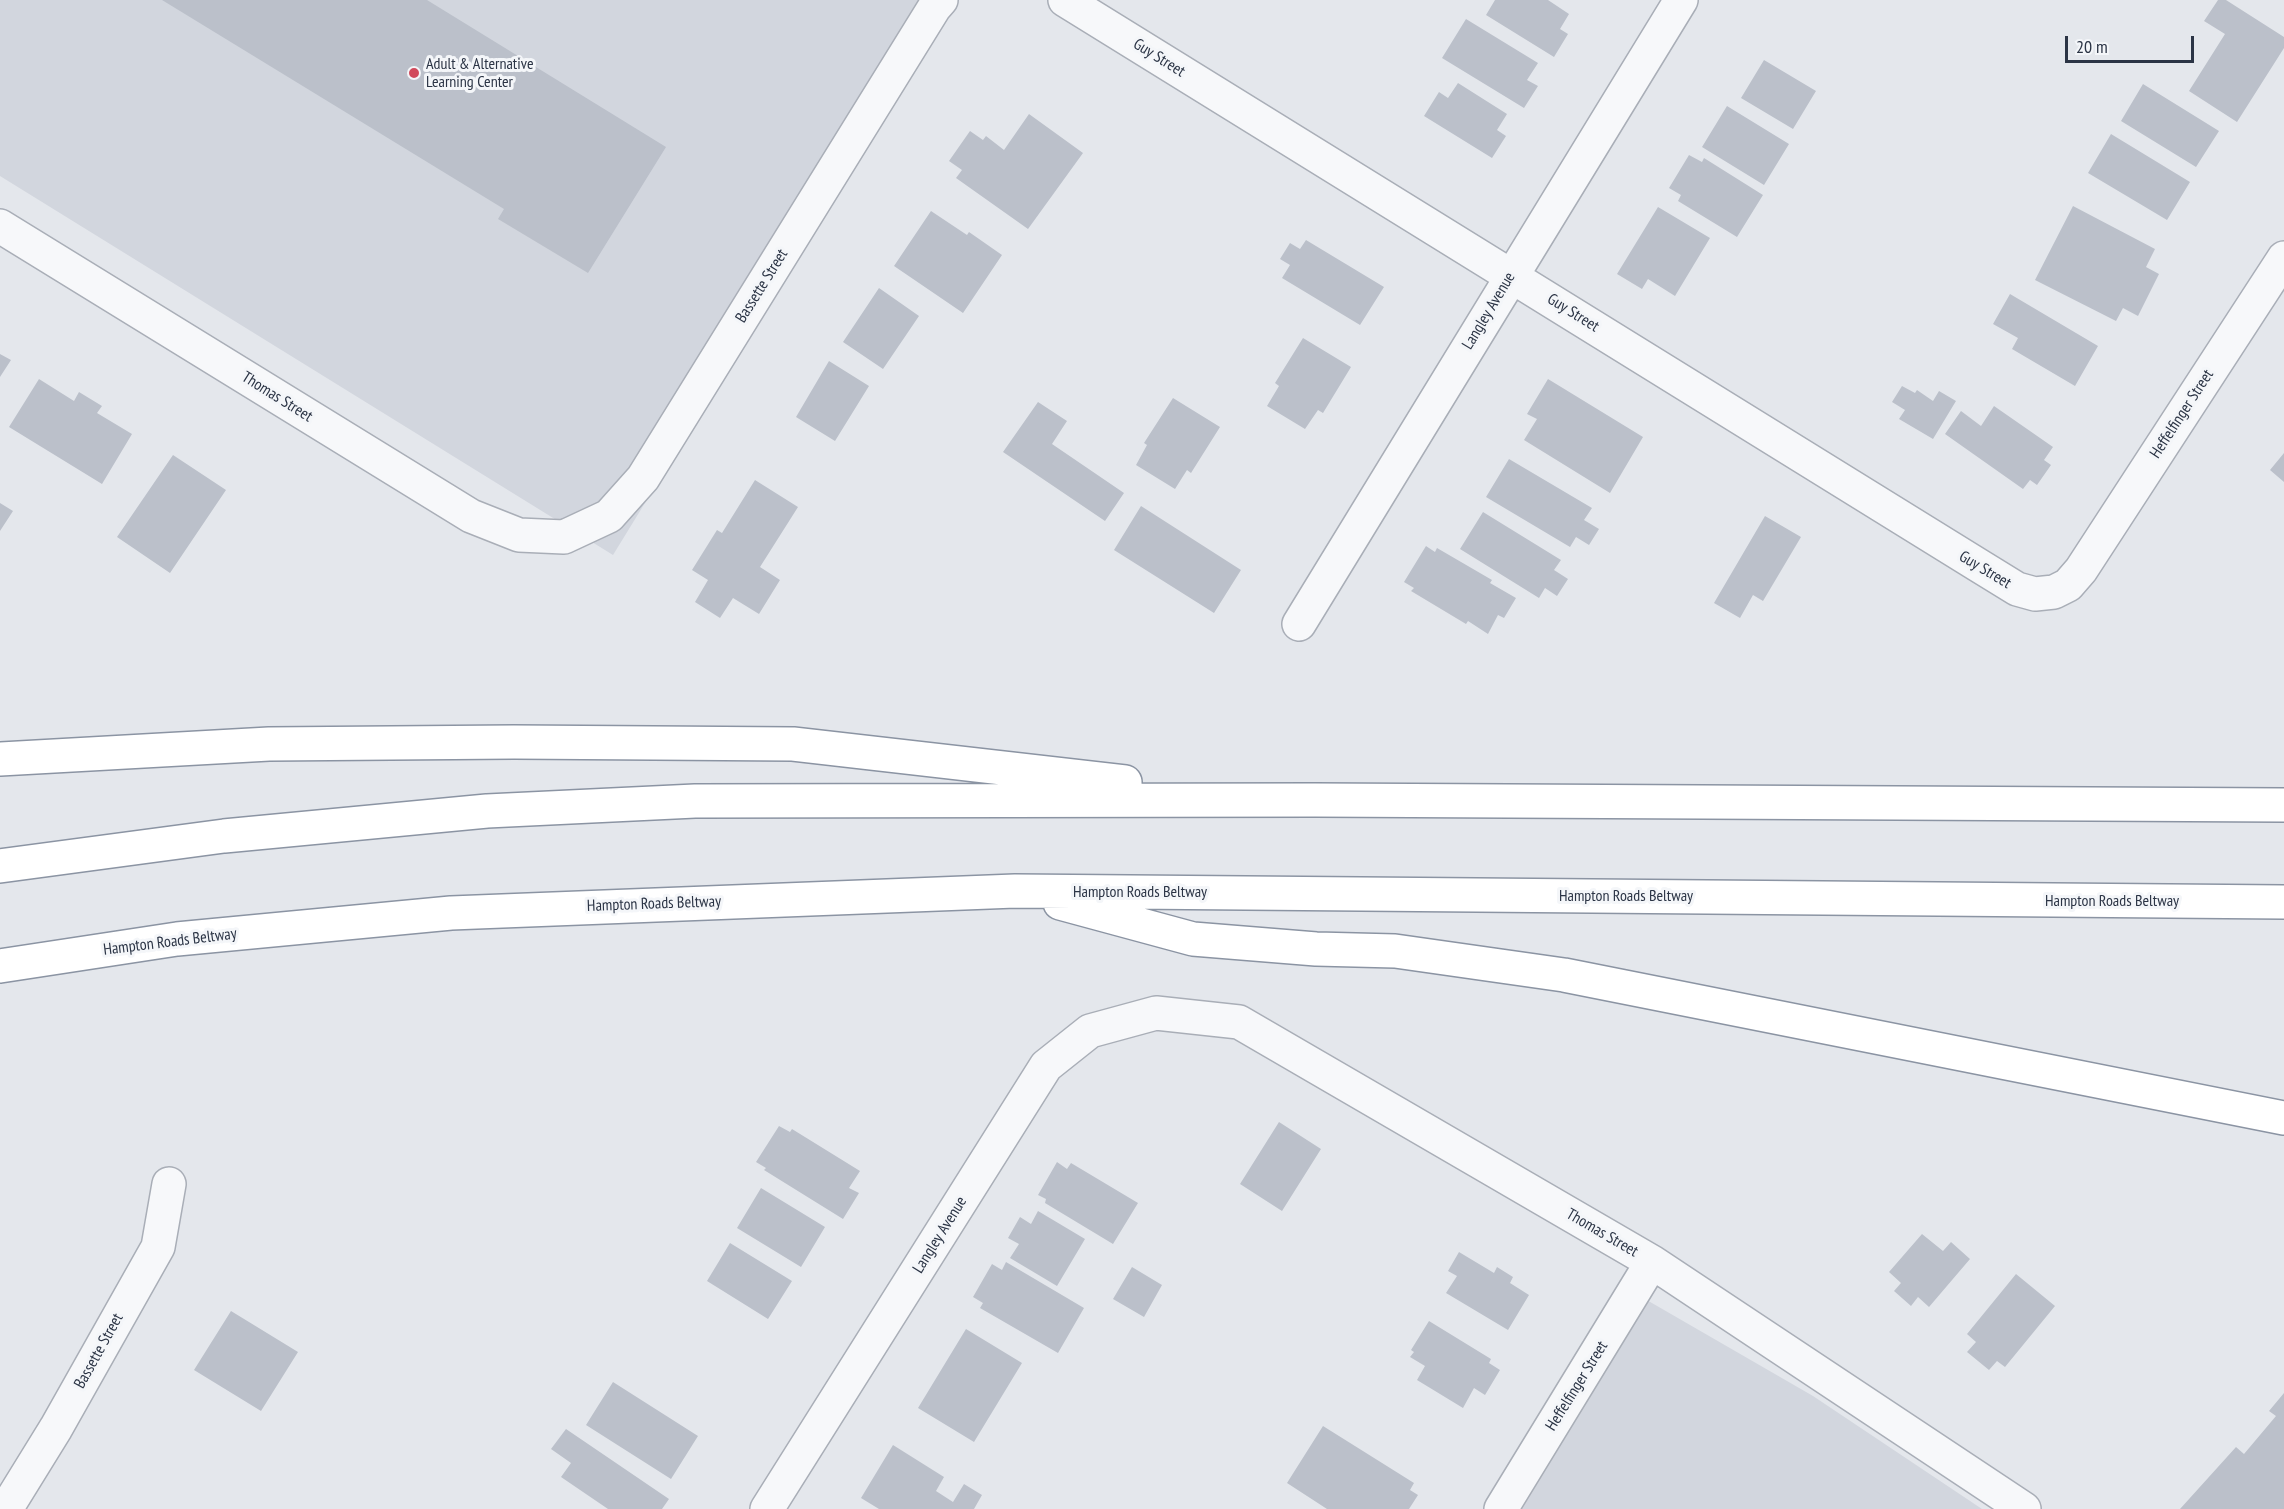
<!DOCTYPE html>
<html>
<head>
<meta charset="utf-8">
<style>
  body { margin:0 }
  #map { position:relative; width:2284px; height:1509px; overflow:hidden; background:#e4e7ec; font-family:"PT Sans Narrow",sans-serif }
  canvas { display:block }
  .scale { position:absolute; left:2065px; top:36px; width:129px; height:27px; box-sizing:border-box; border:3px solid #2b3445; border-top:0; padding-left:8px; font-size:18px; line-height:21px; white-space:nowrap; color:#2b3445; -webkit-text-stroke:4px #f4f6f9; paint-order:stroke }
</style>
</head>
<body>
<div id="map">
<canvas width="2284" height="1509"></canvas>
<div class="scale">20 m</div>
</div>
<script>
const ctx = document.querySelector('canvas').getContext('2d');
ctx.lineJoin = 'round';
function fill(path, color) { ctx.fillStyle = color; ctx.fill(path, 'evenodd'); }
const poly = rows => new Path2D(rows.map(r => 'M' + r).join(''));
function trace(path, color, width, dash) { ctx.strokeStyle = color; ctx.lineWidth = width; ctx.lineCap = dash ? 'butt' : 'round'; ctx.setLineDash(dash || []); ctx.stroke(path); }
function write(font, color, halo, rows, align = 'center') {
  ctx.font = font + ' "PT Sans Narrow",sans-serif'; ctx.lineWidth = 6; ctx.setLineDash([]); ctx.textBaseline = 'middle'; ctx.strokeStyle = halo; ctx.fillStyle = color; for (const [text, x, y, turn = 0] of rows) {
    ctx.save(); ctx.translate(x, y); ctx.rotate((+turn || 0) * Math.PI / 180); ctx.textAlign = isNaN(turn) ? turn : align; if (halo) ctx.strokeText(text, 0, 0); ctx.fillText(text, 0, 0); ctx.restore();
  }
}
const built = poly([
  [0,0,954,0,613,555,0,176],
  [1645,1299,1813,1396,1982,1509,1517,1509]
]);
const building = poly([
  [162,0,427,0,666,147,588,273,498,219,504,209],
  [1495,0,1548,0,1569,14,1560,29,1568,34,1554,57,1486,15],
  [2218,0,2226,0,2284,37,2284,48,2237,122,2189,91,2225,34,2204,21],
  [1466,19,1538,63,1527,80,1538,86,1524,108,1442,58],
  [1764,60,1816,91,1793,129,1741,98],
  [1458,83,1507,114,1497,130,1506,136,1492,158,1424,116,1439,92,1448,98],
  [2143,84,2219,131,2196,167,2121,121],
  [1727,106,1789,144,1764,185,1702,147],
  [1029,114,1083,153,1028,229,956,178,962,170,949,161,970,131,983,140,986,136,1004,150],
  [2111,134,2190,182,2167,220,2088,173],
  [1689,155,1702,162,1704,158,1763,195,1737,237,1678,201,1681,195,1669,188],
  [2073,206,2155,249,2146,267,2159,274,2138,316,2123,308,2116,321,2035,280],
  [1658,207,1710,238,1675,296,1648,279,1642,289,1617,274],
  [931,211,967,235,969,232,1002,255,963,313,894,266],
  [1306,240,1384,287,1360,325,1282,278,1290,265,1280,259,1290,243,1300,249],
  [879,288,919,316,883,369,843,342],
  [2010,294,2098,346,2075,386,2012,349,2018,338,1993,324],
  [1303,338,1351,367,1323,413,1318,410,1305,429,1267,406,1279,386,1275,383],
  [0,354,11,360,0,377],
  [829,361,869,386,835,441,796,417],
  [39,379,74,401,79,392,102,406,97,413,132,434,102,484,9,427],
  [1548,379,1643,437,1610,493,1524,440,1537,419,1527,414],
  [1902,386,1915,393,1917,390,1933,401,1939,391,1956,401,1933,439,1899,419,1905,410,1892,402],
  [1173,398,1220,427,1191,473,1187,470,1175,489,1136,465,1147,445,1144,443],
  [1038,402,1067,421,1052,444,1124,493,1105,521,1003,452],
  [1994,406,2053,447,2044,460,2051,465,2037,485,2030,480,2023,489,1945,434,1961,411,1981,426],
  [2284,453,2284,482,2270,470],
  [173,455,226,490,170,573,117,537],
  [1509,459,1592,508,1584,520,1599,529,1589,545,1576,537,1570,547,1486,497],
  [755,480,798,507,760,567,780,580,759,614,733,598,720,618,695,602,708,580,692,570,717,530,722,533],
  [0,503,13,511,0,531],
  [1141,506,1241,570,1214,613,1114,550],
  [1483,512,1561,560,1554,570,1568,579,1557,596,1545,588,1539,598,1460,549],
  [1765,516,1801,537,1763,601,1753,595,1740,618,1714,603],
  [1426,546,1435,552,1437,548,1492,580,1490,583,1516,598,1504,618,1498,615,1488,634,1468,621,1466,624,1411,591,1414,588,1404,582],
  [1279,1122,1321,1149,1282,1211,1240,1184],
  [779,1126,790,1132,792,1129,860,1171,849,1188,859,1193,843,1219,764,1170,766,1168,756,1162],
  [1057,1162,1067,1169,1071,1163,1138,1203,1113,1244,1045,1203,1046,1199,1038,1195],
  [761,1188,825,1227,801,1267,737,1228],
  [1038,1211,1085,1239,1057,1286,1010,1258,1019,1244,1008,1238,1020,1217,1031,1224],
  [1922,1234,1943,1251,1951,1242,1970,1259,1929,1307,1918,1297,1911,1306,1894,1291,1901,1283,1889,1272],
  [730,1243,792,1281,768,1319,707,1281],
  [1459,1252,1494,1273,1497,1267,1513,1277,1510,1283,1529,1295,1508,1330,1446,1293,1457,1276,1448,1271],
  [1006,1262,1084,1308,1058,1353,980,1308,983,1303,973,1297,992,1264,1002,1270],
  [1132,1267,1162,1285,1144,1317,1113,1299],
  [2016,1274,2055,1306,2005,1367,1997,1361,1989,1370,1967,1352,1976,1342,1967,1334],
  [231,1311,298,1352,261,1411,194,1370],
  [1429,1321,1491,1359,1489,1363,1500,1370,1485,1395,1474,1388,1463,1408,1417,1380,1425,1366,1410,1357,1414,1352,1411,1350],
  [966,1329,1022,1363,974,1442,918,1408],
  [613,1382,698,1436,671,1479,586,1425],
  [2284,1393,2284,1509,2180,1509,2236,1447,2244,1454,2276,1416,2269,1411],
  [1323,1426,1414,1483,1410,1490,1418,1495,1409,1509,1327,1509,1287,1483],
  [566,1429,669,1499,662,1509,608,1509,561,1477,571,1463,551,1449],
  [893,1445,944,1477,936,1491,953,1502,964,1484,982,1495,974,1509,879,1509,861,1498]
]);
const minor = poly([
  [1065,0,1978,565,2017,589,2035,594,2054,592,2068,585,2081,570,2284,258],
  [0,226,471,516,519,535,564,537,609,516,643,478,934,8,941,0],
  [1299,624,1681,0],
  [6,1509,56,1428,158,1247,169,1184],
  [767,1509,1046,1066,1090,1031,1156,1013,1239,1022,1652,1262,2024,1509],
  [1501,1509,1652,1262]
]);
const motorway = poly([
  [0,759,269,744,514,742,793,744,1125,782],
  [0,866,224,836,487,811,695,801,1315,800,2284,805],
  [1060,903,1193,939,1316,949,1395,951,1564,975,2284,1118],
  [0,966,177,939,451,913,1015,891,2284,902]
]);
const markers = [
  [414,73,6,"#d1495b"]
];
const streetNames = [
  ["Guy Street",1159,58,32],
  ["Bassette Street",762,286,-58],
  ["Langley Avenue",1489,311,-59],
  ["Guy Street",1573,313,32],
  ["Thomas Street",277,397,32],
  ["Heffelfinger Street",2182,414,-57],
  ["Guy Street",1985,570,31],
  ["Hampton Roads Beltway",1140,892],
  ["Hampton Roads Beltway",1626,896],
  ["Hampton Roads Beltway",2112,901],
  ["Hampton Roads Beltway",654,904,-2],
  ["Hampton Roads Beltway",170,942,-7],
  ["Thomas Street",1602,1233,30],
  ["Langley Avenue",940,1235,-58],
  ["Bassette Street",99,1351,-61],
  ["Heffelfinger Street",1577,1386,-58]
];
const poiNames = [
  ["Adult & Alternative",426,64],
  ["Learning Center",426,82]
];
fill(built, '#d2d6de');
fill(building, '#bbc0ca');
trace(minor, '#a9aeb7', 36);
trace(motorway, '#8b94a3', 36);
trace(minor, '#f7f8fa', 33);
trace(motorway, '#fff', 33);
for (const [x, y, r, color] of markers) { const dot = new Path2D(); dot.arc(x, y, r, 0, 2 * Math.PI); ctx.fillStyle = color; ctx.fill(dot); trace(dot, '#f4f6f9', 2); }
write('16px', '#2b3445', '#f4f6f9', streetNames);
write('16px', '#2b3445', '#f4f6f9', poiNames, 'left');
</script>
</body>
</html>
